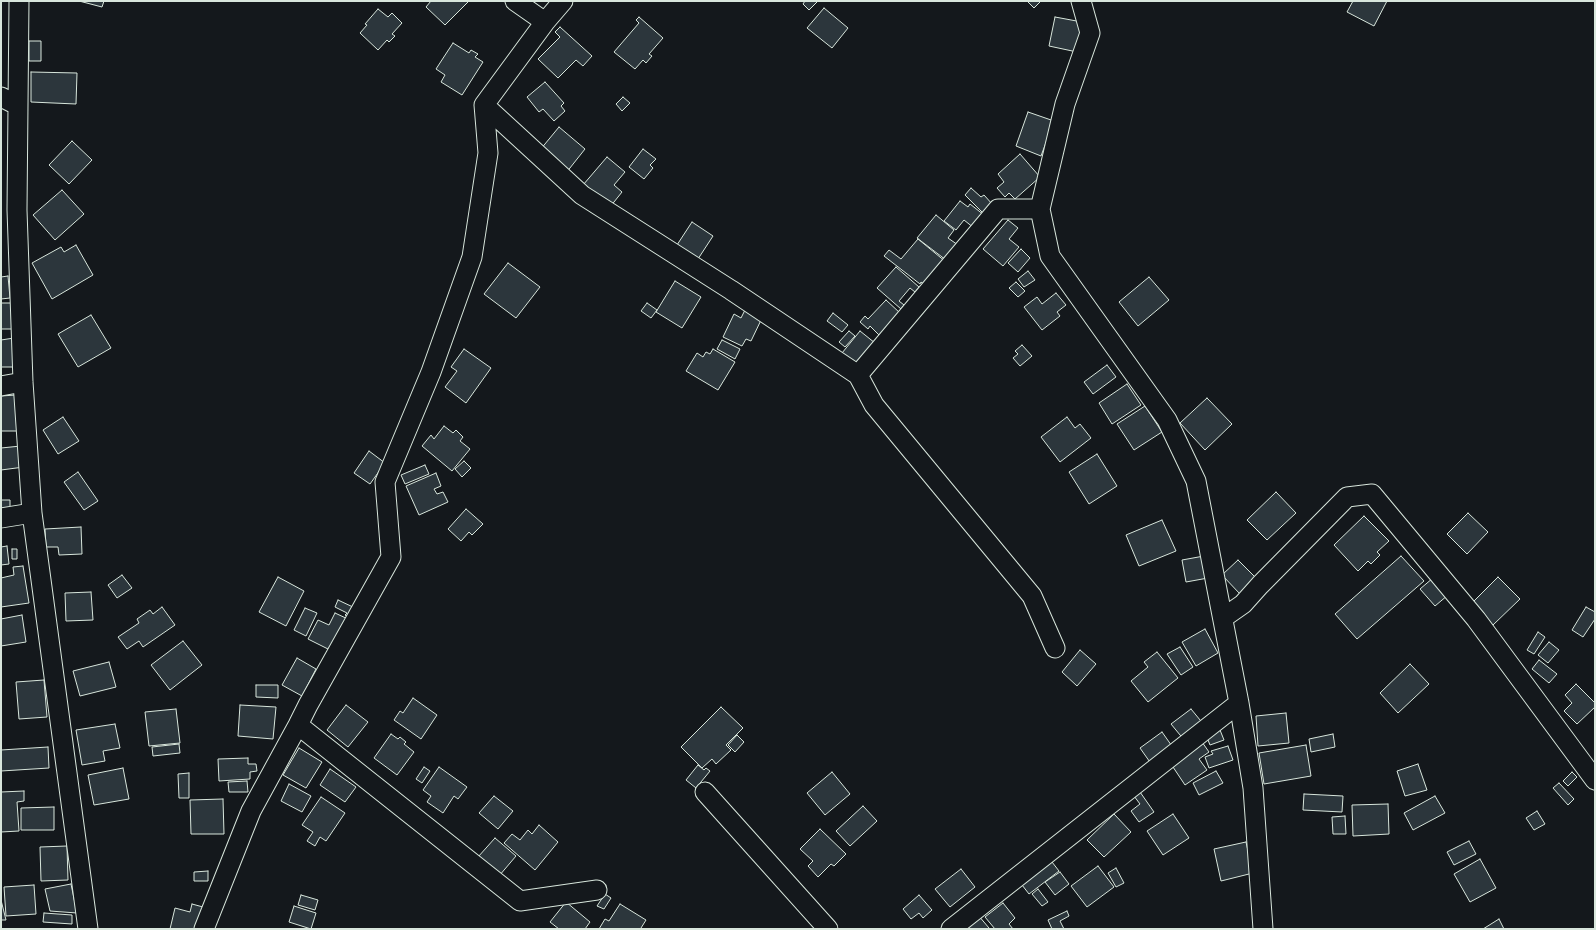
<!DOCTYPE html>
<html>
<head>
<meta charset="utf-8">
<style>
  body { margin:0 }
  #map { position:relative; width:1596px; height:930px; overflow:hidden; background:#14181c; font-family:"DM Sans",sans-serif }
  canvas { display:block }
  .frame { position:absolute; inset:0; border:2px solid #d8e6dc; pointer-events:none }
</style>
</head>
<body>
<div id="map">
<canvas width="1596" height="930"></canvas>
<div class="frame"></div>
</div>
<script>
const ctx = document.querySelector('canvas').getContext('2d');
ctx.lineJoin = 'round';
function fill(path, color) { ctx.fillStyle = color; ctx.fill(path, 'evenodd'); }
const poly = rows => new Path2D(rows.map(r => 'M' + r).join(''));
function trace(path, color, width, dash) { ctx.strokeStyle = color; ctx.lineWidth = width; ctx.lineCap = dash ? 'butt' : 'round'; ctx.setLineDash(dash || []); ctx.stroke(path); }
const building = poly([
  [79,1,104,1,102,7,79,1],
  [431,1,468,1,468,2,445,25,426,7,431,1],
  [805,1,818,1,809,10,803,4,805,1],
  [1027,1,1041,1,1034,8,1027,1],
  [1353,1,1387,1,1374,26,1347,12,1353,1],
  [824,8,848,28,832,48,807,28,824,8],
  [378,9,388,17,392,13,402,23,392,34,395,36,389,42,387,40,378,50,360,33,367,25,365,24,378,9],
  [639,17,663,38,649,54,652,56,646,63,643,60,635,69,614,52,639,23,636,20,639,17],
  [1055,17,1082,22,1077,52,1049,46,1055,17],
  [560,27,592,56,583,66,576,60,558,78,538,59,560,37,555,32,560,27],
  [29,41,41,41,41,61,29,61,29,41],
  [453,43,469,53,471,50,478,54,475,57,483,62,462,95,441,82,445,75,436,69,453,43],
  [31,72,77,73,76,104,31,102,31,72],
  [545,82,564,103,561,106,565,111,554,121,543,109,539,112,527,97,545,82],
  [623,97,630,103,622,111,616,104,623,97],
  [1028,112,1054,121,1041,156,1016,146,1028,112],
  [559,127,585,149,566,173,540,150,559,127],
  [72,141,92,160,69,184,49,165,72,141],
  [643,149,656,159,650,165,653,168,644,179,629,167,643,149],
  [1020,154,1040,177,1015,199,1009,193,1005,197,997,188,1004,182,998,174,1020,154],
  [607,157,625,172,614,185,622,192,610,207,583,185,607,157],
  [971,188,981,197,984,195,993,205,984,214,965,195,971,188],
  [62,190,84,214,55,240,33,215,62,190],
  [960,201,968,207,970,204,984,215,974,228,964,220,956,230,944,221,960,201],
  [936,215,954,230,948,238,958,245,946,260,917,238,936,215],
  [1008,220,1018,228,1009,239,1019,247,1003,266,983,249,1008,220],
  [692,222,713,236,696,262,675,248,692,222],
  [918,239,946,262,926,286,921,282,920,284,884,256,889,250,901,259,918,239],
  [76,245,93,275,52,299,32,263,61,247,64,252,76,245],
  [1021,249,1030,258,1018,272,1008,263,1021,249],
  [508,263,540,287,516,318,484,294,508,263],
  [896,267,919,287,915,292,910,288,899,301,904,305,901,309,877,288,896,267],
  [1028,271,1035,280,1024,287,1018,279,1028,271],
  [8,276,10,298,1,299,1,277,8,276],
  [1149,277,1169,300,1138,326,1119,302,1149,277],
  [675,281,701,297,682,328,656,312,675,281],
  [1016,282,1025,291,1018,297,1009,288,1016,282],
  [1056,293,1066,305,1057,312,1060,316,1042,330,1024,307,1037,297,1042,304,1056,293],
  [886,300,900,313,879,335,870,326,868,329,860,322,865,316,868,319,886,300],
  [1,303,14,303,15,329,1,329,1,303],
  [647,303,657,310,651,318,641,311,647,303],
  [746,308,763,316,751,341,746,339,742,346,723,337,734,314,741,318,746,308],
  [833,313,848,325,842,332,827,321,833,313],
  [91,315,111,348,78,367,58,334,91,315],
  [849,331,855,336,845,347,839,342,849,331],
  [860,331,875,343,857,365,842,353,860,331],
  [14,338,15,367,1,367,1,340,14,338],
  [722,340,740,349,735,359,717,349,722,340],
  [1022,345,1032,356,1020,366,1013,358,1018,354,1015,351,1022,345],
  [464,349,491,368,466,403,445,387,457,371,451,367,464,349],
  [713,349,735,362,718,390,686,371,697,353,703,357,706,352,710,354,713,349],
  [1107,365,1116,377,1093,394,1084,382,1107,365],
  [1127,384,1141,405,1112,424,1099,403,1127,384],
  [16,395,17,431,1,431,1,396,16,395],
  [1207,398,1232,424,1205,450,1180,423,1207,398],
  [1145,406,1162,432,1134,450,1117,424,1145,406],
  [63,417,79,441,58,454,43,430,63,417],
  [1067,417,1075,428,1080,424,1091,438,1060,462,1041,437,1067,417],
  [444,426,453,433,456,430,463,437,460,441,470,449,452,471,422,446,431,435,434,439,444,426],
  [21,446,24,467,1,470,1,448,21,446],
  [369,451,385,463,370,484,354,473,369,451],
  [1097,454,1117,486,1089,504,1069,472,1097,454],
  [464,461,471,468,462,477,455,469,464,461],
  [425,465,429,474,405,484,401,475,425,465],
  [78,472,98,501,84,510,64,482,78,472],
  [436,473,441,486,434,489,437,494,443,492,448,502,419,515,406,486,436,473],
  [1276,492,1296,513,1267,540,1247,520,1276,492],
  [1,500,10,500,10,514,1,514,1,500],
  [466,509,483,524,472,535,469,532,461,541,448,529,466,509],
  [1468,513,1488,532,1467,554,1447,534,1468,513],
  [1364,516,1389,541,1377,552,1380,555,1371,564,1368,561,1358,571,1334,545,1364,516],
  [1162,520,1176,551,1139,566,1126,535,1162,520],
  [81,527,82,554,59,555,58,547,46,547,45,529,81,527],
  [7,546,9,564,1,565,1,547,7,546],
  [12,549,17,549,17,559,12,559,12,549],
  [1204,556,1208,578,1186,582,1182,560,1204,556],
  [1401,556,1424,581,1357,639,1335,614,1401,556],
  [1238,560,1257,579,1240,594,1222,575,1238,560],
  [23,566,29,603,1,607,1,578,14,575,13,567,23,566],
  [122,575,132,588,117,598,108,585,122,575],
  [278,577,304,591,286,626,259,612,278,577],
  [1498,577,1520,599,1493,625,1472,603,1498,577],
  [1433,578,1448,595,1435,606,1420,589,1433,578],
  [91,592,93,620,66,621,65,593,91,592],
  [338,600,355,608,349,618,345,615,347,613,335,607,338,600],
  [162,607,175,625,143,647,139,641,127,649,118,637,139,623,137,619,150,610,153,614,162,607],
  [1586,607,1595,612,1595,619,1583,637,1572,630,1586,607],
  [305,608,317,613,306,636,294,630,305,608],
  [335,613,350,620,334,652,308,639,318,620,329,625,335,613],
  [22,615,26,642,1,646,1,619,22,615],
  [1205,629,1218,653,1196,666,1182,642,1205,629],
  [1538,632,1545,637,1534,654,1527,650,1538,632],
  [183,641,202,665,170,690,151,665,183,641],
  [1549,642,1559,650,1548,663,1538,655,1549,642],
  [1180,647,1193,667,1181,675,1167,654,1180,647],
  [1080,650,1096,664,1077,686,1062,672,1080,650],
  [1157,652,1178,678,1148,702,1131,681,1148,667,1144,662,1157,652],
  [297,658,316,669,302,696,282,685,297,658],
  [1539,660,1557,674,1549,683,1532,669,1539,660],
  [109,662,116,687,80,696,73,671,109,662],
  [1410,664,1429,684,1398,713,1380,693,1410,664],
  [44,680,47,717,19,719,16,682,44,680],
  [1576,684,1595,703,1595,707,1577,724,1564,711,1572,703,1565,695,1576,684],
  [256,685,278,685,278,698,256,697,256,685],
  [413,698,437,715,421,739,394,720,400,711,403,713,413,698],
  [240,705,276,707,273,739,238,736,240,705],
  [346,705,368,722,348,747,327,730,346,705],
  [721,707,743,728,726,745,731,750,716,764,712,759,702,768,681,747,721,707],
  [176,709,180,743,149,746,145,712,176,709],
  [1191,709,1205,726,1185,741,1171,724,1191,709],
  [1286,713,1289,743,1258,746,1256,716,1286,713],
  [115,724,120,748,103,751,105,761,82,765,76,730,115,724],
  [1220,730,1224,740,1210,745,1206,735,1220,730],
  [1162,732,1174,749,1152,765,1140,748,1162,732],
  [391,734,398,739,400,737,406,742,404,744,414,752,397,775,374,758,391,734],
  [1333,734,1335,747,1311,752,1309,739,1333,734],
  [737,735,744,742,735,752,728,745,737,735],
  [1202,742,1209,752,1199,759,1207,770,1185,785,1171,764,1202,742],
  [179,744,180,753,153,756,152,747,179,744],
  [1306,745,1311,776,1264,784,1259,753,1306,745],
  [1228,746,1233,760,1209,768,1205,757,1213,754,1211,751,1228,746],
  [48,747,49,768,1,771,1,750,48,747],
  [299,748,322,762,306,788,283,775,299,748],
  [248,758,248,764,256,764,257,771,250,772,250,779,219,781,218,759,248,758],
  [1418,764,1427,790,1405,796,1397,771,1418,764],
  [698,765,704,770,706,768,710,771,696,788,686,780,698,765],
  [424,767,430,771,422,783,416,779,424,767],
  [439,767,467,787,458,799,454,796,443,813,427,802,431,796,423,790,439,767],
  [123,768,129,799,94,805,88,775,123,768],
  [330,769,356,787,345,802,320,785,330,769],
  [1216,771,1223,783,1199,795,1193,783,1216,771],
  [832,772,850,794,825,815,807,793,832,772],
  [1572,772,1577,777,1568,786,1563,781,1572,772],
  [189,773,189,798,179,798,178,774,189,773],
  [247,781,248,792,229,792,228,782,247,781],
  [1559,783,1574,799,1568,805,1553,788,1559,783],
  [289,784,311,796,302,812,281,801,289,784],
  [24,791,24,801,17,802,19,831,1,832,1,792,24,791],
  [1140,792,1154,812,1139,822,1131,811,1140,804,1134,796,1140,792],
  [1304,794,1343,796,1342,812,1303,810,1304,794],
  [494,796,513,811,498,829,479,813,494,796],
  [1435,796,1445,813,1413,830,1404,813,1435,796],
  [321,797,345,813,326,841,320,837,315,846,307,841,313,832,302,825,321,797],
  [223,799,224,834,191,834,190,800,223,799],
  [1388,804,1389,834,1353,836,1352,805,1388,804],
  [863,806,877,821,850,846,836,831,863,806],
  [54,807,54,830,21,830,21,808,54,807],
  [1537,811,1545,824,1534,830,1526,818,1537,811],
  [1114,814,1131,832,1104,857,1087,840,1114,814],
  [1173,814,1189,838,1163,855,1147,831,1173,814],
  [1345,816,1346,834,1333,834,1332,817,1345,816],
  [539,825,558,842,535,870,504,843,512,834,520,840,528,830,532,834,539,825],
  [820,829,846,854,834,866,831,864,818,877,808,866,813,861,800,849,820,829],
  [495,838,516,856,499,876,478,857,495,838],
  [1469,841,1476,854,1454,865,1447,852,1469,841],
  [1246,842,1253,873,1221,881,1214,849,1246,842],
  [67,846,68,880,41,881,40,847,67,846],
  [1480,859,1496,888,1470,902,1454,874,1480,859],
  [1052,862,1059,871,1029,894,1022,885,1052,862],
  [1098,866,1114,887,1087,907,1071,886,1098,866],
  [1116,868,1124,883,1116,887,1108,873,1116,868],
  [961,869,975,887,950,907,935,889,961,869],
  [208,871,208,881,194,881,194,872,208,871],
  [1060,872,1069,884,1055,895,1045,882,1060,872],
  [71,884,77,913,50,911,45,889,71,884],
  [34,885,36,914,6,916,4,887,34,885],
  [1038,889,1048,902,1042,906,1032,894,1038,889],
  [605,894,611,898,604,909,597,906,605,894],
  [301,895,318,900,315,910,298,905,301,895],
  [919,895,932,910,923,918,919,913,911,919,903,909,919,895],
  [1,900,6,920,1,920,1,900],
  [566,902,590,922,585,929,559,929,550,922,566,902],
  [1003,903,1015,918,1009,924,1013,929,995,929,985,917,1003,903],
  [192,904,203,907,197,929,170,929,175,908,190,912,192,904],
  [620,904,646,920,641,928,642,929,599,929,605,919,609,921,620,904],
  [294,906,316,913,311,929,289,922,294,906],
  [1067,911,1069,916,1060,921,1064,929,1052,929,1048,920,1067,911],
  [44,913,72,915,72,924,43,922,44,913],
  [978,915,989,928,988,929,969,929,966,925,978,915],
  [1499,919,1504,929,1483,929,1499,919]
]);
const minor = poly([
  [19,1,17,210,23,382,32,513,88,929],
  [515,1,545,22],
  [1081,1,1090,33,1065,104,1040,209,1050,256,1167,420,1196,481,1239,703,1253,788,1263,929],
  [1,97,17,105],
  [484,105,582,195,731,290,858,375,998,209,1040,209],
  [858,375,874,405,1032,596,1055,648],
  [1,386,23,382],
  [1,518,32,513],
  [1223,618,1243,604,1260,585,1347,497,1372,494,1476,619,1595,780],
  [298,725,520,901,597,890],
  [705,792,828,929],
  [204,929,251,811,298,725,308,705,391,557,385,482,431,372,472,257,488,153,484,105,545,22,563,1],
  [951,929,1239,703]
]);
fill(building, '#2c363c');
trace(building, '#d8e6dc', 1);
trace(minor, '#d8e6dc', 21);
trace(minor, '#14181c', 19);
</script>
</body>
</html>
